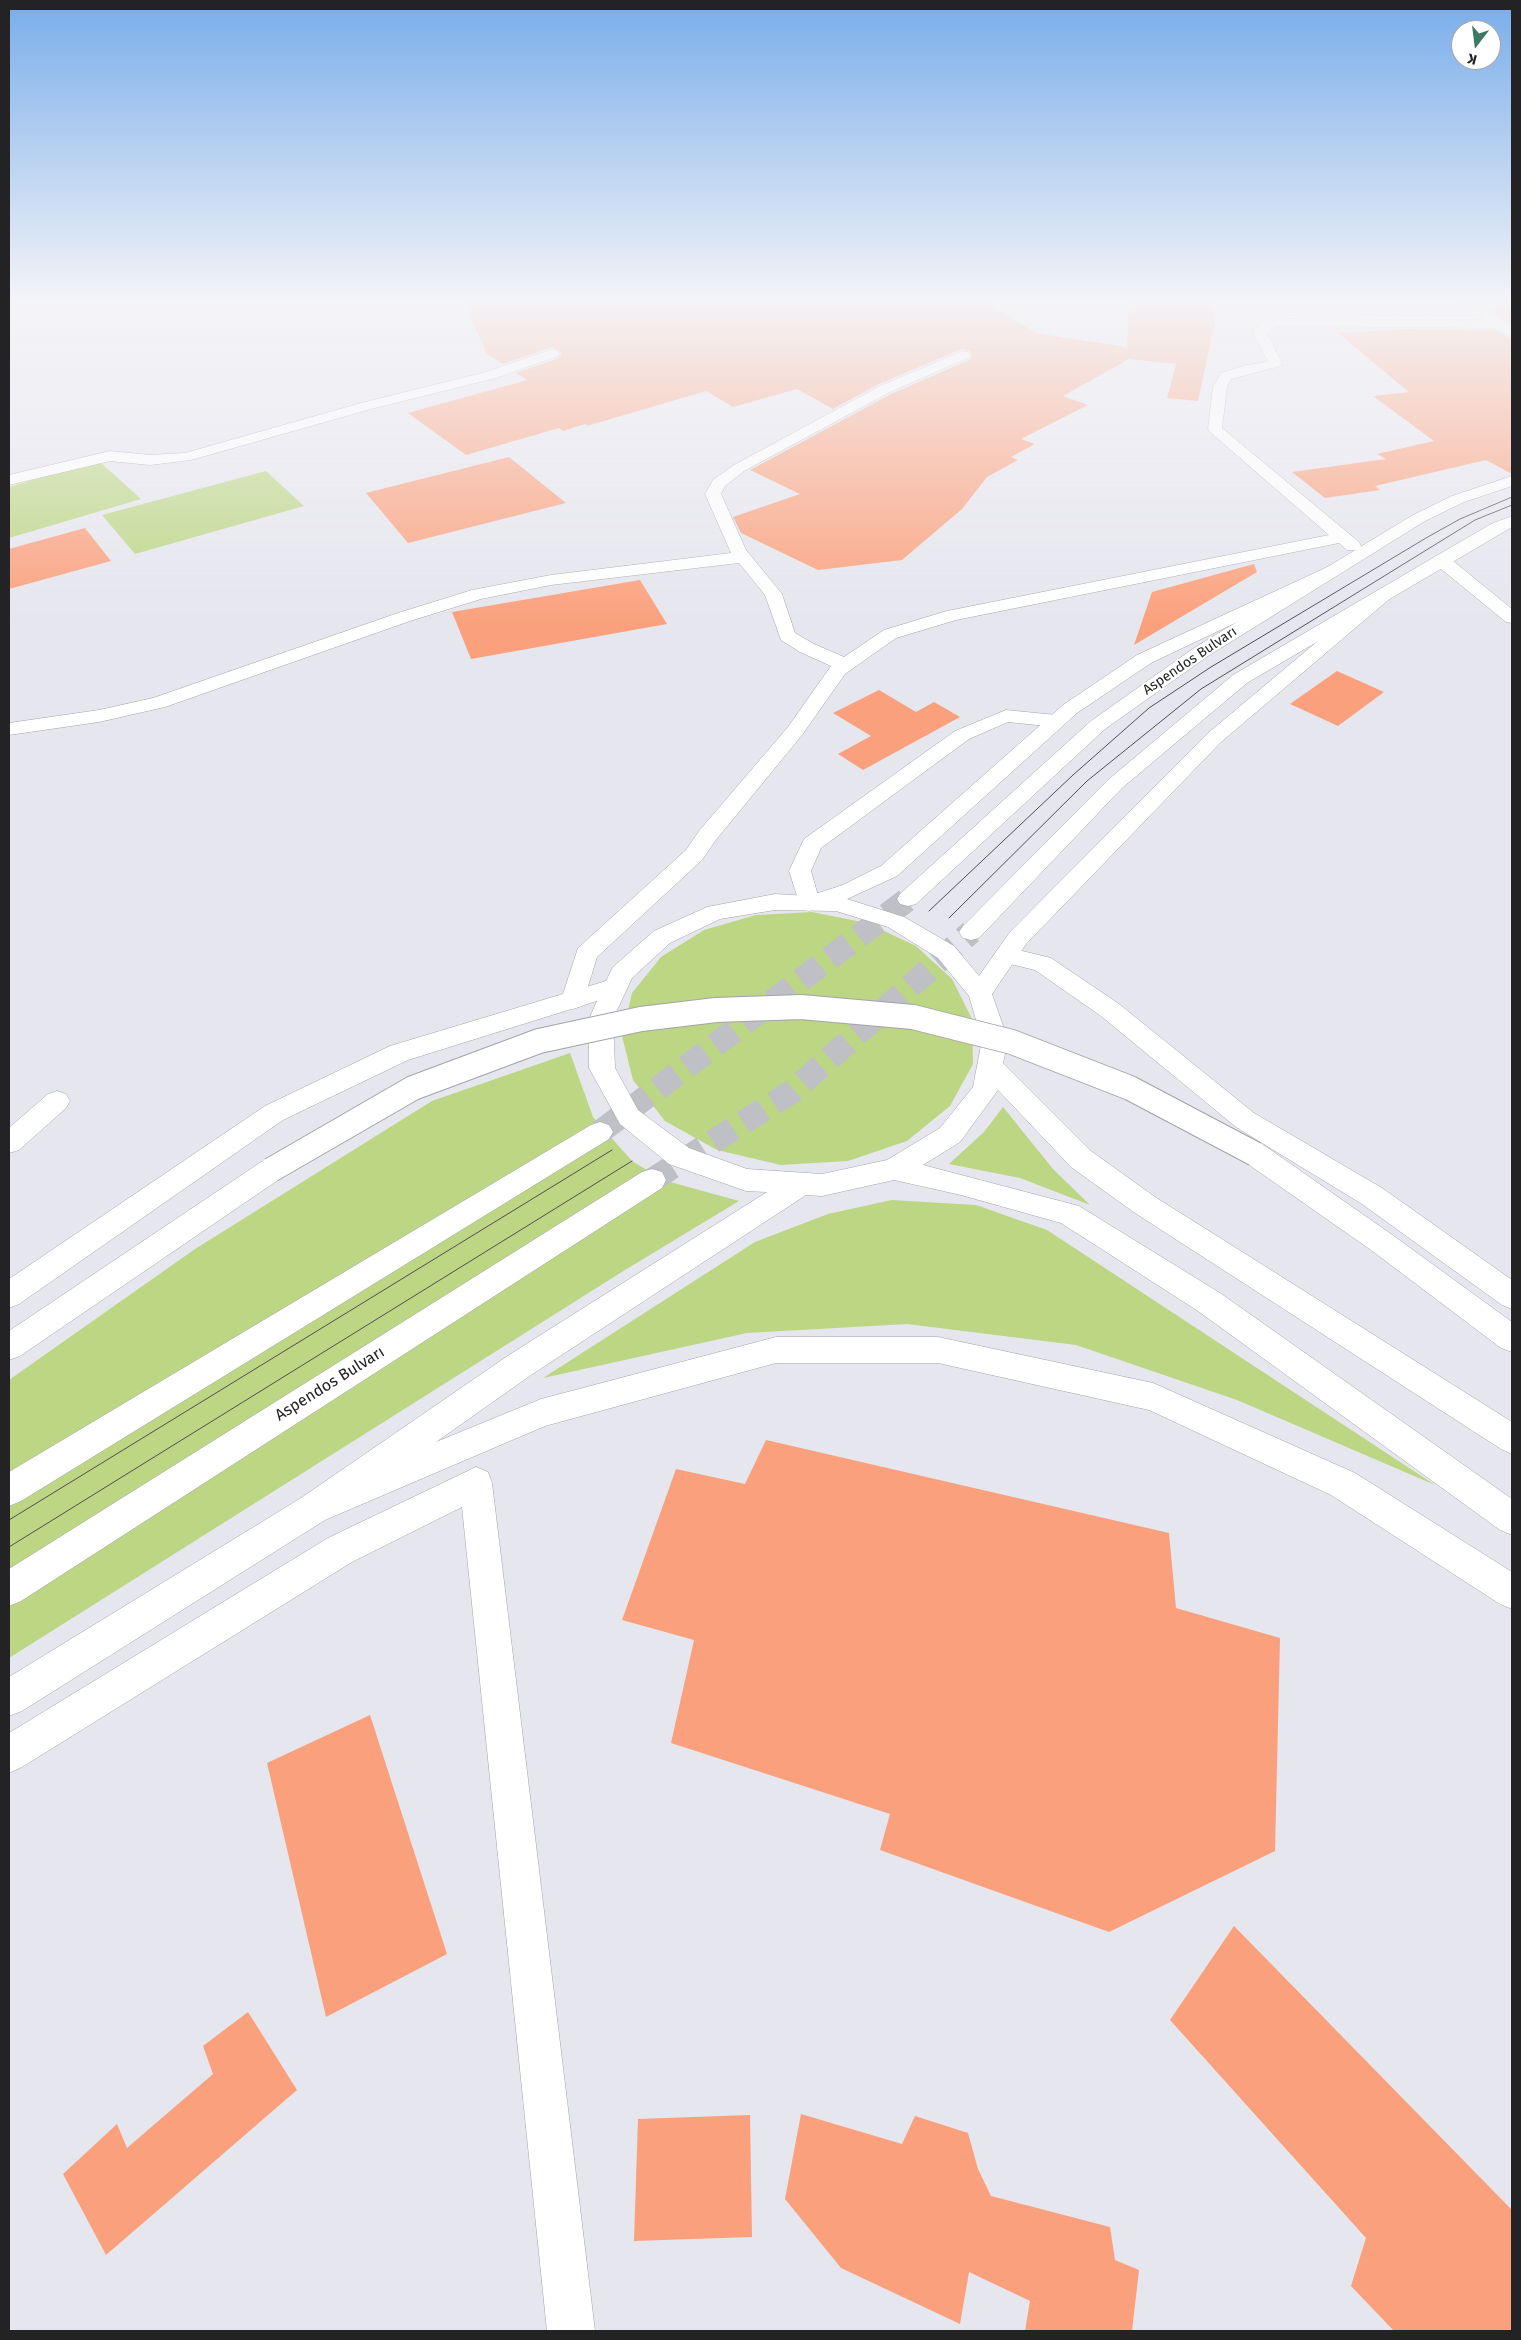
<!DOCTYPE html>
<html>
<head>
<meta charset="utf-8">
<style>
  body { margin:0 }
  #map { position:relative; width:1521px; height:2340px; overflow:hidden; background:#e6e6ee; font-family:"Fira Sans",sans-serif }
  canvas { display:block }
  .frame { position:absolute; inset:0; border:10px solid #232326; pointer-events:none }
  .north { position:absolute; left:1451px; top:20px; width:50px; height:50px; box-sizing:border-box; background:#fff; border:1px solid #a7a7a8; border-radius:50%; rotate:195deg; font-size:14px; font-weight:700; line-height:20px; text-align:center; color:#232326 }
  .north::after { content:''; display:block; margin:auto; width:18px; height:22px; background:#3c7864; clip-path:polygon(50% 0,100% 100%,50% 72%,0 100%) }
</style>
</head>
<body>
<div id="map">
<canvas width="1521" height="2340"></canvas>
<div class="frame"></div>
<div class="north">K</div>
</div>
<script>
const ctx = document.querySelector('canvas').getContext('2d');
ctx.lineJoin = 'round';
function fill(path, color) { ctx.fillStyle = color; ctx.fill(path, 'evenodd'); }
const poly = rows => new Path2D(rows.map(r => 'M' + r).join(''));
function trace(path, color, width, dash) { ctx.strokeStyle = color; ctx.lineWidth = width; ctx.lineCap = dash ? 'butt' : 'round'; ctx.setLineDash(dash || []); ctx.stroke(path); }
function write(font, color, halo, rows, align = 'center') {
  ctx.font = font + ' "Fira Sans",sans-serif'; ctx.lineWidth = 4; ctx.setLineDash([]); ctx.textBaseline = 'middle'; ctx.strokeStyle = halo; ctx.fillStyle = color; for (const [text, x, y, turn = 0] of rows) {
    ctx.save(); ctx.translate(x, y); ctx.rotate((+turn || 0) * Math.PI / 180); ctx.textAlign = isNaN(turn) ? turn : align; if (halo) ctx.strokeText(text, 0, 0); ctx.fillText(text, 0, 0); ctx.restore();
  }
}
const green = poly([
  [99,461,141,499,9,538,9,487],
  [266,471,304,506,135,554,102,515],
  [812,912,867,923,916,946,952,979,972,1019,973,1064,950,1106,907,1141,848,1161,781,1165,717,1150,665,1121,633,1080,622,1036,632,993,661,957,704,930,756,915],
  [570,1053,593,1117,632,1161,663,1180,739,1201,625,1270,9,1658,9,1380,195,1249,432,1101],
  [1003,1107,1053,1169,1090,1205,1020,1178,949,1164,984,1132],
  [892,1200,976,1205,1047,1230,1435,1485,1237,1400,1076,1345,907,1324,747,1333,543,1378,755,1242,828,1214]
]);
const building = poly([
  [461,297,993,297,994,306,1036,333,1127,347,1129,297,1213,297,1215,322,1198,401,1167,398,1176,364,1129,359,1063,396,1088,405,1021,439,1035,444,1011,457,1018,460,987,477,962,509,902,560,818,570,741,533,733,517,800,494,750,470,891,394,969,360,972,356,970,351,962,349,879,384,833,409,797,389,733,407,706,391,587,426,585,424,563,431,559,428,466,455,408,413,527,380,516,373,559,358,562,353,552,347,503,364,487,354],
  [1467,297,1512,297,1512,325,1503,318],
  [1406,329,1495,330,1512,339,1512,474,1486,460,1375,486,1380,490,1325,498,1292,472,1386,459,1377,454,1434,441,1373,396,1409,392,1338,333],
  [509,457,566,503,408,543,366,493],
  [85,528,111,561,9,589,9,549],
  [1254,564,1257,572,1134,645,1152,592],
  [640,580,667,624,471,659,452,612],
  [1337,671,1384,692,1338,726,1290,704],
  [879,690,916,712,934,702,960,717,863,770,838,754,871,736,833,713],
  [766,1440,1169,1533,1176,1608,1280,1638,1275,1851,1109,1932,880,1850,890,1814,671,1743,694,1640,622,1620,676,1469,745,1484],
  [370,1715,447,1954,326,2017,267,1763],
  [1234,1926,1512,2210,1512,2331,1394,2331,1351,2286,1366,2238,1170,2020],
  [248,2012,297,2090,106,2255,63,2174,117,2124,127,2148,213,2074,203,2046],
  [801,2114,902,2144,915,2116,968,2133,978,2169,991,2196,1110,2227,1115,2260,1139,2270,1132,2331,1025,2331,1030,2301,969,2272,960,2324,841,2268,785,2199],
  [750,2115,752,2237,634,2241,638,2119]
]);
const majorTunnel = poly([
  [600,1132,908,899],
  [652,1180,793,1091,971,932]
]);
const minor = poly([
  [1448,297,1463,297,1502,320,1512,327,1512,337,1495,328,1276,326,1267,333,1282,363,1280,366,1231,379,1227,387,1222,428,1359,542,1361,546,1359,550,1347,550,1339,543,956,620,896,638,845,674,802,735,715,841,702,860,597,957,582,1006,573,1009,564,1006,561,1000,578,948,686,850,699,831,788,727,831,666,800,652,781,640,765,595,739,563,551,585,481,599,410,621,165,707,99,722,9,735,9,723,99,710,153,698,398,613,472,590,551,575,731,553,705,494,713,480,734,465,880,386,963,351,968,352,970,355,968,358,890,392,744,471,725,486,721,494,746,550,782,594,795,633,814,644,844,657,884,630,947,611,1329,535,1210,432,1208,429,1213,387,1221,373,1246,365,1268,362,1253,332,1268,319,1483,320,1448,297],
  [553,349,560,353,558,356,496,378,371,409,191,460,150,465,110,461,9,485,9,475,110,451,150,455,185,453,361,403,486,372,553,349],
  [1441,555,1447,556,1512,609,1512,623,1506,622,1435,564,1433,560,1435,556,1441,555],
  [1006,710,1056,715,1063,717,1066,721,1063,725,1056,727,1008,722,969,739,821,848,811,871,820,903,817,908,809,911,801,908,789,871,804,839,955,731,1006,710],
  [1006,947,1051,958,1119,1004,1254,1113,1382,1188,1512,1280,1512,1309,1502,1305,1362,1204,1236,1127,1101,1016,1035,970,998,961,994,955,998,949,1006,947],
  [57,1091,66,1094,70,1101,66,1108,19,1150,9,1153,9,1128,48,1094,57,1091],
  [476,1467,488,1472,492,1483,595,2331,547,2331,462,1507,352,1562,22,1767,9,1773,9,1733,328,1538,476,1467]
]);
const major = poly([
  [1512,476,1512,486,1464,502,1425,521,1208,656,1105,729,916,904,908,906,900,904,897,899,900,894,1091,721,1194,648,1413,515,1452,496,1512,476],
  [1512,516,1512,527,1247,683,1122,788,979,938,971,940,963,938,959,932,963,926,1108,780,1233,675,1491,524,1512,516],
  [600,1122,609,1125,613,1132,609,1139,21,1501,9,1506,9,1472,591,1125,600,1122],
  [652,1169,662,1172,666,1180,662,1188,21,1601,9,1606,9,1569,642,1172,652,1169]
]);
const highway = poly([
  [1334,564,1340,565,1343,569,1340,573,1151,663,1077,713,897,876,847,899,904,917,954,946,979,976,1010,932,1207,734,1381,588,1393,588,1396,592,1393,596,1221,742,1026,944,992,994,1008,1040,1003,1063,1091,1151,1155,1197,1512,1422,1512,1454,1501,1449,1135,1213,1071,1167,998,1090,960,1142,923,1165,1079,1206,1220,1293,1512,1499,1512,1535,1500,1530,1198,1311,1061,1223,961,1195,894,1180,822,1196,806,1195,531,1375,436,1442,541,1399,776,1337,938,1337,1153,1383,1355,1473,1512,1572,1512,1609,1500,1604,1331,1495,1149,1410,938,1363,776,1363,545,1426,325,1520,22,1711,9,1716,9,1677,301,1498,509,1355,767,1192,746,1191,669,1164,620,1124,589,1068,589,1019,597,1001,408,1060,283,1120,19,1304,9,1308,9,1279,265,1106,390,1046,606,981,613,967,654,931,707,907,775,894,809,896,843,885,881,866,1063,705,1137,655,1334,564],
  [775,910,836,911,888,927,938,958,969,996,982,1040,973,1087,940,1128,887,1160,822,1174,747,1169,689,1148,638,1110,615,1068,613,1019,632,978,670,943,720,919,775,910],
  [1255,1143,1265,1146,1391,1234,1512,1322,1512,1352,1501,1348,1371,1250,1245,1162,1241,1154,1245,1146,1255,1143],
  [271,1159,281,1162,285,1170,281,1178,20,1356,9,1360,9,1331,261,1162,271,1159]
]);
const tram = poly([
  [929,911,1073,775,1149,708,1211,667,1426,538,1460,519,1512,497],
  [949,918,1087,781,1201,689,1475,520,1512,505],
  [9,1520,612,1150],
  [9,1547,632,1161]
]);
const highwayBridge = poly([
  [271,1170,413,1088,539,1041,641,1019,716,1010,801,1007,913,1017,1012,1042,1130,1088,1255,1154]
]);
const farStreetnames = [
  ["Aspendos Bulvarı",1190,661,-34]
];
const streetNames = [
  ["Aspendos Bulvarı",330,1384,-32]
];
fill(green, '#bcd684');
fill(building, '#fba07c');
trace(majorTunnel, '#bfbfc6', 24, [24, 12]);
trace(minor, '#a3a3aa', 1);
trace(major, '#a3a3aa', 1);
trace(highway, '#a3a3aa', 1);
fill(minor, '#fff');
fill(major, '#fff');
fill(highway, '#fff');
trace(tram, '#4f4f53', 1);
trace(highwayBridge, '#a3a3aa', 26, []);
trace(highwayBridge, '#fff', 24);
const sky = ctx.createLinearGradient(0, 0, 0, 625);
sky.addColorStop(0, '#78adea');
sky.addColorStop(0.48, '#f4f4f7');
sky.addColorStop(1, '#f4f4f700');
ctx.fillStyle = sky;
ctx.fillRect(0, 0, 1521, 625);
write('14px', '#232326', '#fff', farStreetnames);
write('16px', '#232326', '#fff', streetNames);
</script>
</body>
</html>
